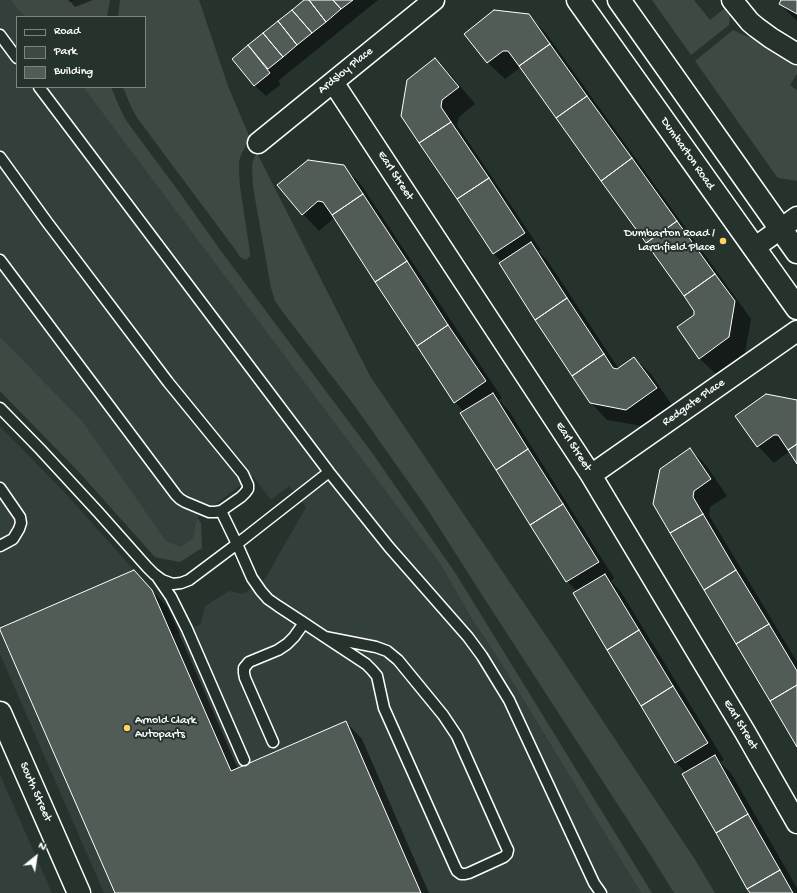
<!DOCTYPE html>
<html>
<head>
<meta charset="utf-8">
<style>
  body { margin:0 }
  #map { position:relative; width:797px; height:893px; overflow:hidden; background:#26332d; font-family:"Gochi Hand",sans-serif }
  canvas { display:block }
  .legend { position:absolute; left:16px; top:16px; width:130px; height:72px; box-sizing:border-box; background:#26332d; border:1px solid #7d8581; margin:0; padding:5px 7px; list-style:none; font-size:12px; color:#fff }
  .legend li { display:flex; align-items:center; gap:8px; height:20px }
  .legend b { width:20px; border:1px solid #7d8581 }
  .north { position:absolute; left:16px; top:837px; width:40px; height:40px; -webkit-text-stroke:3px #26332d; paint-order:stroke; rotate:30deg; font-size:11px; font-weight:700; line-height:16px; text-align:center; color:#fff }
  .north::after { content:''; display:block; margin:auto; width:14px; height:18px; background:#fff; clip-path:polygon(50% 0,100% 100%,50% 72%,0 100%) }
</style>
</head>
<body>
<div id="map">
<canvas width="797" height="893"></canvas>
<ul class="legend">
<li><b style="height:5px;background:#26332d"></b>Road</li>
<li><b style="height:11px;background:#3e4944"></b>Park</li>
<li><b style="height:11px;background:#515c57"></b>Building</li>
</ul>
<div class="north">N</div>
</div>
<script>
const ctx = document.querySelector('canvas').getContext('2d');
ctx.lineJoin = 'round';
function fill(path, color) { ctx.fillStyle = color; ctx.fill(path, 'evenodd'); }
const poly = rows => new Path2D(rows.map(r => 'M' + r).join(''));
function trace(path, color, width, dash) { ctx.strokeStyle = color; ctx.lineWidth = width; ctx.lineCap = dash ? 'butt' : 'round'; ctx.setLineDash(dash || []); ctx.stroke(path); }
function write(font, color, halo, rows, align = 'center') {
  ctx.font = font + ' "Gochi Hand",sans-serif'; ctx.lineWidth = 4; ctx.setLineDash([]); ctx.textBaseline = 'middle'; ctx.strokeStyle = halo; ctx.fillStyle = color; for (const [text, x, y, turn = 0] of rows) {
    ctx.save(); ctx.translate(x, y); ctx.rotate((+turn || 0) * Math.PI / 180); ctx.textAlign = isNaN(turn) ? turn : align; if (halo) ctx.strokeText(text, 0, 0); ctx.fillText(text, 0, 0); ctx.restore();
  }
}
const built = poly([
  [0,0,10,0,25,17,17,17,17,87,83,87,441,565,470,616,501,663,641,893,104,893,0,654,0,426,66,494,134,570,172,636,201,624,205,606,229,591,243,594,265,579,306,507,289,486,271,500,253,476,197,518,201,523,202,548,180,562,155,557,79,472,0,391],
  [0,775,52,893,0,893]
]);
const green = poly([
  [10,0,68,0,69,2,74,0,110,0,107,17,25,17],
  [120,0,199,0,228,86,250,138,241,155,239,162,239,170,240,186,250,253,250,256,246,260,240,257,237,252,138,119,131,107,123,87,145,87,145,17,118,17],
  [652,0,694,0,710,20,725,8,730,13,729,25,691,55],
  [733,30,755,40,797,66,797,74,790,85,797,90,797,181,779,178,777,177,695,61],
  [83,87,111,87,116,99,124,117,133,130,177,189,221,251,373,454,456,574,652,893,641,893,501,663,470,616,441,565],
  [257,153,370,376,555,649,694,858,715,893,674,893,653,859,482,595,426,507,354,405,285,315,275,301,271,288,253,187,252,166,254,158],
  [0,337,82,421,166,541,180,547,193,539,197,518,201,523,202,548,180,562,155,557,79,472,0,391]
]);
const shadow = poly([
  [69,0,93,0,75,7],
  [305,0,378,0,278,81,281,84,266,96,254,85,233,59],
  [782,0,797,0,797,21,780,4],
  [528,15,545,32,751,319,745,353,716,374,699,358,695,316,695,311,521,67,505,79,488,63,465,34],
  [435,59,451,75,475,104,459,117,457,125,541,250,538,251,547,260,619,369,634,358,651,374,672,405,642,426,607,420,591,403,502,262,493,253,402,116],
  [343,166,360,183,502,398,499,400,509,411,614,578,611,581,621,592,724,760,720,762,731,773,797,888,797,893,751,893,686,773,676,762,578,592,567,581,464,412,455,402,334,218,319,231,303,214],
  [797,401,797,462,790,451,774,463,758,446],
  [690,449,706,465,727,496,710,507,709,515,797,662,797,745,654,504],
  [150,588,168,608,238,769,346,722,362,739,429,893,116,893]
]);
const building = poly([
  [304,0,309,0,326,22,312,33,292,10,304,0],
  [309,0,333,0,341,9,326,22,309,0],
  [333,0,353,0,341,9,333,0],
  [781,0,797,0,797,14,779,4,781,0],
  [292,10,312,33,297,45,278,21,292,10],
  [494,10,529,14,550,44,519,66,508,51,503,51,487,63,464,34,494,10],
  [278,21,297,45,283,57,263,33,278,21],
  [263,33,283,57,268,69,248,45,263,33],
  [550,44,587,96,556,118,519,66,550,44],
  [248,45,270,73,254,86,232,59,248,45],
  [435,58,459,87,442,100,441,107,451,122,419,143,401,116,407,80,435,58],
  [587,96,632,158,601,181,556,118,587,96],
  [451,122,489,178,457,199,419,143,451,122],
  [632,158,677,221,646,243,601,181,632,158],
  [308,160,344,165,363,194,332,215,323,202,318,201,302,215,277,185,308,160],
  [489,178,525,233,493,254,457,199,489,178],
  [363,194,407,261,375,282,332,215,363,194],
  [677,221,715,274,684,296,646,243,677,221],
  [531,242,567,298,535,320,499,263,531,242],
  [407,261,448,325,417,346,375,282,407,261],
  [715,274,735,301,729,337,699,359,677,327,694,315,694,311,684,296,715,274],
  [567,298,604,354,572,376,535,320,567,298],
  [448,325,486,381,454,403,417,346,448,325],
  [604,354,613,368,617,369,634,357,657,388,626,410,590,403,572,376,604,354],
  [493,393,528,449,496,470,460,413,493,393],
  [766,394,797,400,797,444,788,450,778,435,774,435,757,447,735,416,766,394],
  [797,444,797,464,788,450,797,444],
  [690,448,711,479,694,491,693,497,703,514,670,533,653,504,660,469,690,448],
  [528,449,563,504,530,525,496,470,528,449],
  [563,504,599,562,566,582,530,525,563,504],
  [703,514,736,570,704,590,670,533,703,514],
  [134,570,152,590,231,771,346,721,421,893,115,893,0,630,0,628,134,570],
  [736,570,769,624,736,644,704,590,736,570],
  [605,574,639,630,607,650,573,593,605,574],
  [769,624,797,671,797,685,770,701,736,644,769,624],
  [639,630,673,686,641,706,607,650,639,630],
  [797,685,797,747,770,701,797,685],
  [673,686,708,743,675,763,641,706,673,686],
  [715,755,748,814,716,833,682,774,715,755],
  [748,814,780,870,747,889,716,833,748,814],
  [780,870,793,893,750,893,747,889,780,870]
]);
const lane = poly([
  [0,35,17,58],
  [39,87,329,472,389,547,468,637,482,656,509,700,581,855,594,883,601,893],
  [0,157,47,222,168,382,243,474,248,485,248,489,245,493,241,497,221,511,215,512,209,512,185,502,180,499,176,495,0,260],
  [0,408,40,449,99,513,147,567,154,574,162,580,173,584,181,583,189,580,237,544,221,511],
  [0,488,20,517,21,523,19,529,13,539,0,546],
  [158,578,171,597,187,629,244,760],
  [325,637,376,647,387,651,398,660,443,715,457,736,506,846,508,850,507,854,504,857,469,873,465,874,461,874,457,871,455,867,384,708,377,676,372,670,366,664,325,637,304,623,278,606,268,599,261,591,252,578,237,544,329,472],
  [273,742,245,678,244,673,244,668,249,662,278,650,287,644,294,637,304,623]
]);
const street = poly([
  [732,0,750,22,756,27,771,38,797,54],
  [333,82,591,475,745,732,797,823],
  [258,143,434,0],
  [754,248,797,217],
  [591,475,797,331]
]);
const secondary = poly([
  [0,713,79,893]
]);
const primary = poly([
  [578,0,797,308],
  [619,0,797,252]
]);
const markers = [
  [723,241,4,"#ffd166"],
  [127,728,4,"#ffd166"]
];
const streetNames = [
  ["Ardsloy Place",346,71,-39],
  ["Dumbarton Road",687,154,55],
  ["Earl Street",395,176,57],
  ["Redgate Place",694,403,-35],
  ["Earl Street",573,447,57],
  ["Earl Street",740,725,59],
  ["South Street",35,792,66]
];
const poiNames = [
  ["Dumbarton Road /",715,234],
  ["Larchfield Place",715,248],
  ["Arnold Clark",135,721,"left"],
  ["Autoparts",135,735,"left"]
];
fill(built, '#333f3a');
fill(green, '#3e4944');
fill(shadow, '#0007');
fill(building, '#515c57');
trace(building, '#fff', 1);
trace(lane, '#fff', 13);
trace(street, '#fff', 23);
trace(secondary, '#fff', 25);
trace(primary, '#fff', 25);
trace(lane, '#26332d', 10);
trace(street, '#26332d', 20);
trace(secondary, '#26332d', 22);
trace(primary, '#26332d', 22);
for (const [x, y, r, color] of markers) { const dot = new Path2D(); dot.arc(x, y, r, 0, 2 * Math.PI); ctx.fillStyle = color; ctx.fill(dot); trace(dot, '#26332d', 1.5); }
write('12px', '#fff', '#26332d', streetNames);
write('12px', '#fff', '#26332d', poiNames, 'right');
</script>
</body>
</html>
